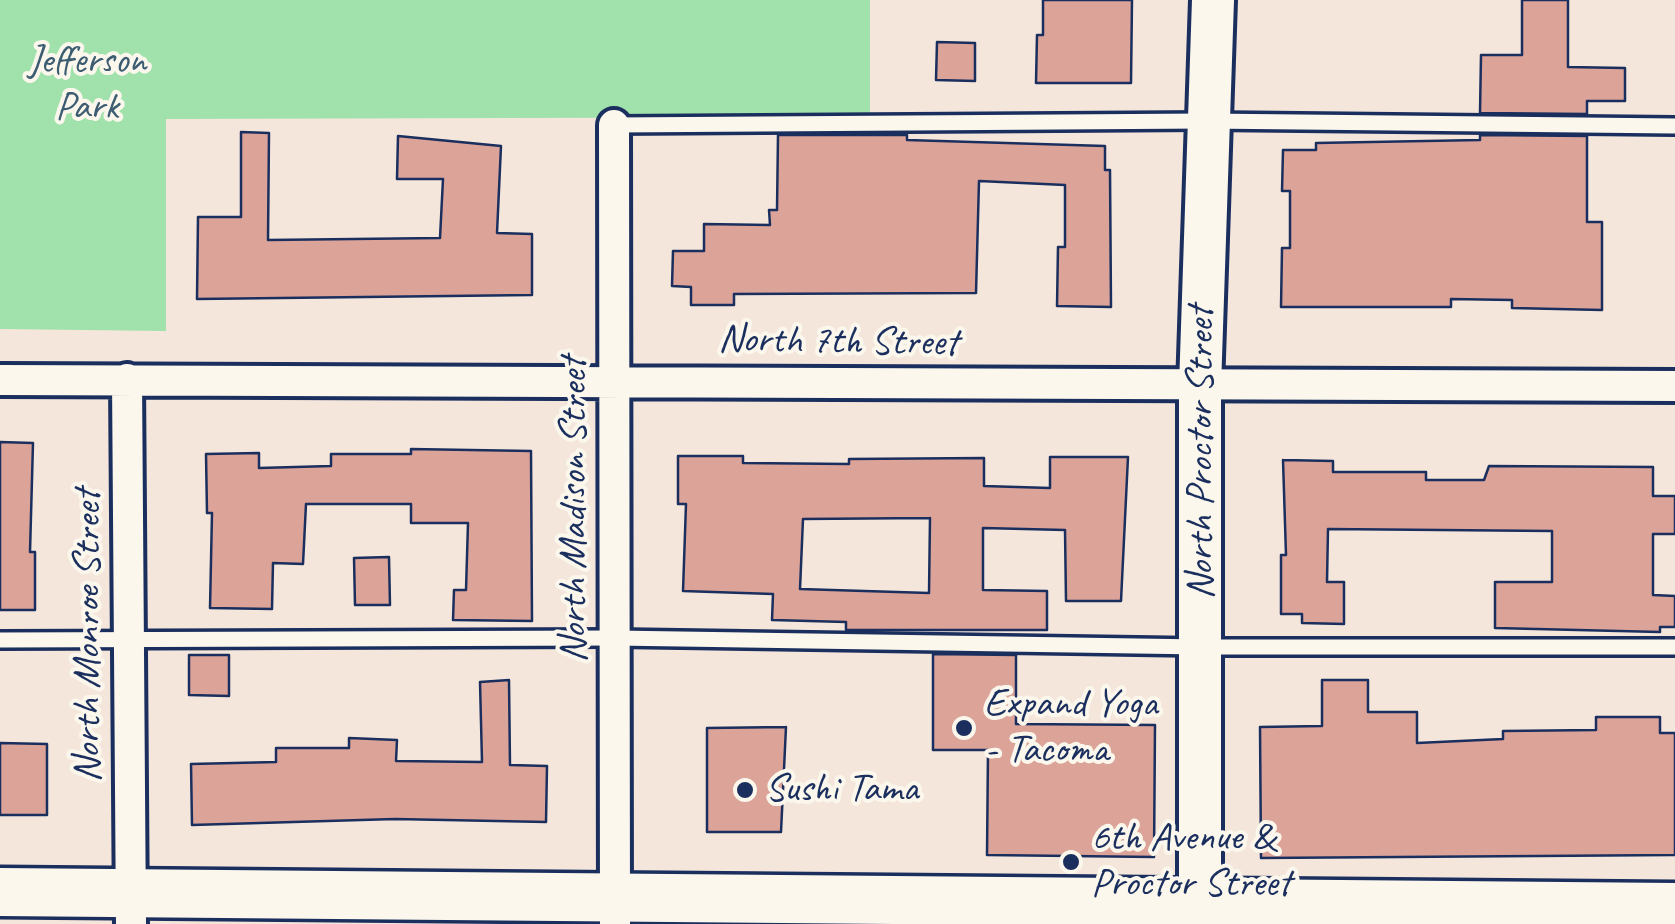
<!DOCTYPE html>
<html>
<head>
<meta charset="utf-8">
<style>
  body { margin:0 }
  canvas { display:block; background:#f5e6db }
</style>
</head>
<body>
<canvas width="1675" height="924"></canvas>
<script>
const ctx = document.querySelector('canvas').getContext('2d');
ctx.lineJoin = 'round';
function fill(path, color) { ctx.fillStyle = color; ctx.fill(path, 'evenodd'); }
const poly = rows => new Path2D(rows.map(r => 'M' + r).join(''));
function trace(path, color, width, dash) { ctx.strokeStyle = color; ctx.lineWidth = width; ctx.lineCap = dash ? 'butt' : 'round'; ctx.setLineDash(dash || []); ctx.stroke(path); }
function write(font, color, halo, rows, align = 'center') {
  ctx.font = font + ' Caveat,sans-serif'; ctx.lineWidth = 8; ctx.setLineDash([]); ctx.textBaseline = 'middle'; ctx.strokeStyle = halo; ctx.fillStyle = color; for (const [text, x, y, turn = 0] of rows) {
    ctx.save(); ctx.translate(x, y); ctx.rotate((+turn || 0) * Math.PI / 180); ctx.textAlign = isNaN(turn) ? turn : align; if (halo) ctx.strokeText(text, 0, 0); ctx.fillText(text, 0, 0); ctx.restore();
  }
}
const green = poly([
  [0,0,870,0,870,117,166,119,166,331,0,329]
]);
const building = poly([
  [1043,0,1132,0,1131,83,1036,83,1037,35,1043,35,1043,0],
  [1522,0,1568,0,1568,67,1625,68,1625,101,1587,101,1587,114,1480,113,1481,55,1522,55,1522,0],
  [937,42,975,43,975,81,936,80,937,42],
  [241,132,269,133,268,240,440,238,443,179,397,179,398,136,501,146,497,233,532,234,532,295,197,299,198,217,241,217,241,132],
  [778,135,907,135,907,140,1105,146,1105,170,1110,170,1111,307,1057,306,1058,247,1065,247,1065,185,979,181,976,293,734,294,734,305,691,305,691,287,672,286,673,251,704,251,704,224,770,225,769,210,777,210,778,135],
  [1480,135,1587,136,1587,222,1602,222,1602,310,1512,308,1512,300,1451,299,1451,307,1281,307,1282,248,1290,248,1290,191,1282,191,1283,150,1316,150,1316,143,1480,140,1480,135],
  [0,442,33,443,30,552,35,552,35,610,0,610,0,442],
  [411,449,531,451,532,621,453,620,454,590,466,590,468,523,411,523,411,504,306,504,303,564,273,563,272,609,210,608,212,513,207,513,206,454,259,453,259,468,331,466,331,454,411,454,411,449],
  [678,456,743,456,743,463,849,464,849,459,984,458,984,486,1050,488,1050,457,1128,457,1121,601,1066,601,1065,530,983,528,983,590,1047,591,1047,630,846,630,846,622,772,620,773,594,683,591,686,504,678,504,678,456],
  [930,518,929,593,800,589,803,519,930,518],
  [1283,460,1333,461,1333,472,1426,472,1426,480,1484,480,1489,466,1653,467,1653,496,1675,496,1675,534,1653,534,1653,595,1675,596,1675,627,1660,627,1660,632,1495,628,1495,582,1552,582,1552,531,1328,529,1327,582,1344,582,1344,624,1302,623,1302,614,1281,614,1281,555,1286,555,1283,460],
  [389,557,390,605,355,605,354,558,389,557],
  [933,654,1016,655,1016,724,1155,725,1154,857,987,855,988,750,933,750,933,654],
  [189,655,229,655,229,696,189,695,189,655],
  [509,680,510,765,547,766,546,822,395,819,192,825,191,764,276,762,276,748,349,748,349,738,397,740,396,761,482,762,480,682,509,680],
  [1322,680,1368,680,1368,712,1417,712,1417,743,1503,739,1503,731,1596,730,1596,717,1660,717,1660,733,1675,733,1675,855,1261,858,1260,727,1322,726,1322,680],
  [786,727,781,832,707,832,707,728,786,727],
  [0,743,47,744,47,815,0,815,0,743]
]);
const lane = poly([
  [614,125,1206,121,1675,126],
  [0,640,615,638,1202,647,1675,647]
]);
const street = poly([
  [614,125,615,924],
  [127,379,131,924],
  [0,380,1675,386]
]);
const secondary = poly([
  [1200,924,1200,387,1213,0]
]);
const primary = poly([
  [0,892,1675,907]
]);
const markers = [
  [964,728,10,"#1b2f5e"],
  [745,790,10,"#1b2f5e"],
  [1071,862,10,"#1b2f5e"]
];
const parkNames = [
  ["Jefferson",87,62],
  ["Park",87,108]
];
const streetNames = [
  ["North 7th Street",838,342,1],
  ["North Proctor Street",1202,453,-90],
  ["North Madison Street",575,510,-90],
  ["North Monroe Street",89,636,-90]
];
const poiNames = [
  ["Expand Yoga",984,705],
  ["- Tacoma",984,751],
  ["Sushi Tama",765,790],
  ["6th Avenue &",1091,839],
  ["Proctor Street",1091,885]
];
fill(green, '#a1e2ac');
fill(building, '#dca398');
trace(building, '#1b2f5e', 2.5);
trace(lane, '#1b2f5e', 22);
trace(street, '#1b2f5e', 38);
trace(secondary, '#1b2f5e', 50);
trace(primary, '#1b2f5e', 55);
trace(lane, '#fbf7ec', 15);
trace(street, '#fbf7ec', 30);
trace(secondary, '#fbf7ec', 42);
trace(primary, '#fbf7ec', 48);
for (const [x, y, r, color] of markers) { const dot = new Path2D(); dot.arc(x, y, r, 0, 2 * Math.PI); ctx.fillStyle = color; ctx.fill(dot); trace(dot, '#fbf7ec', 4); }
write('40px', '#3c5c72', '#fbf7ec', parkNames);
write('40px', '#1b2f5e', '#fbf7ec', streetNames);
write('40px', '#1b2f5e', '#fbf7ec', poiNames, 'left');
</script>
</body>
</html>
